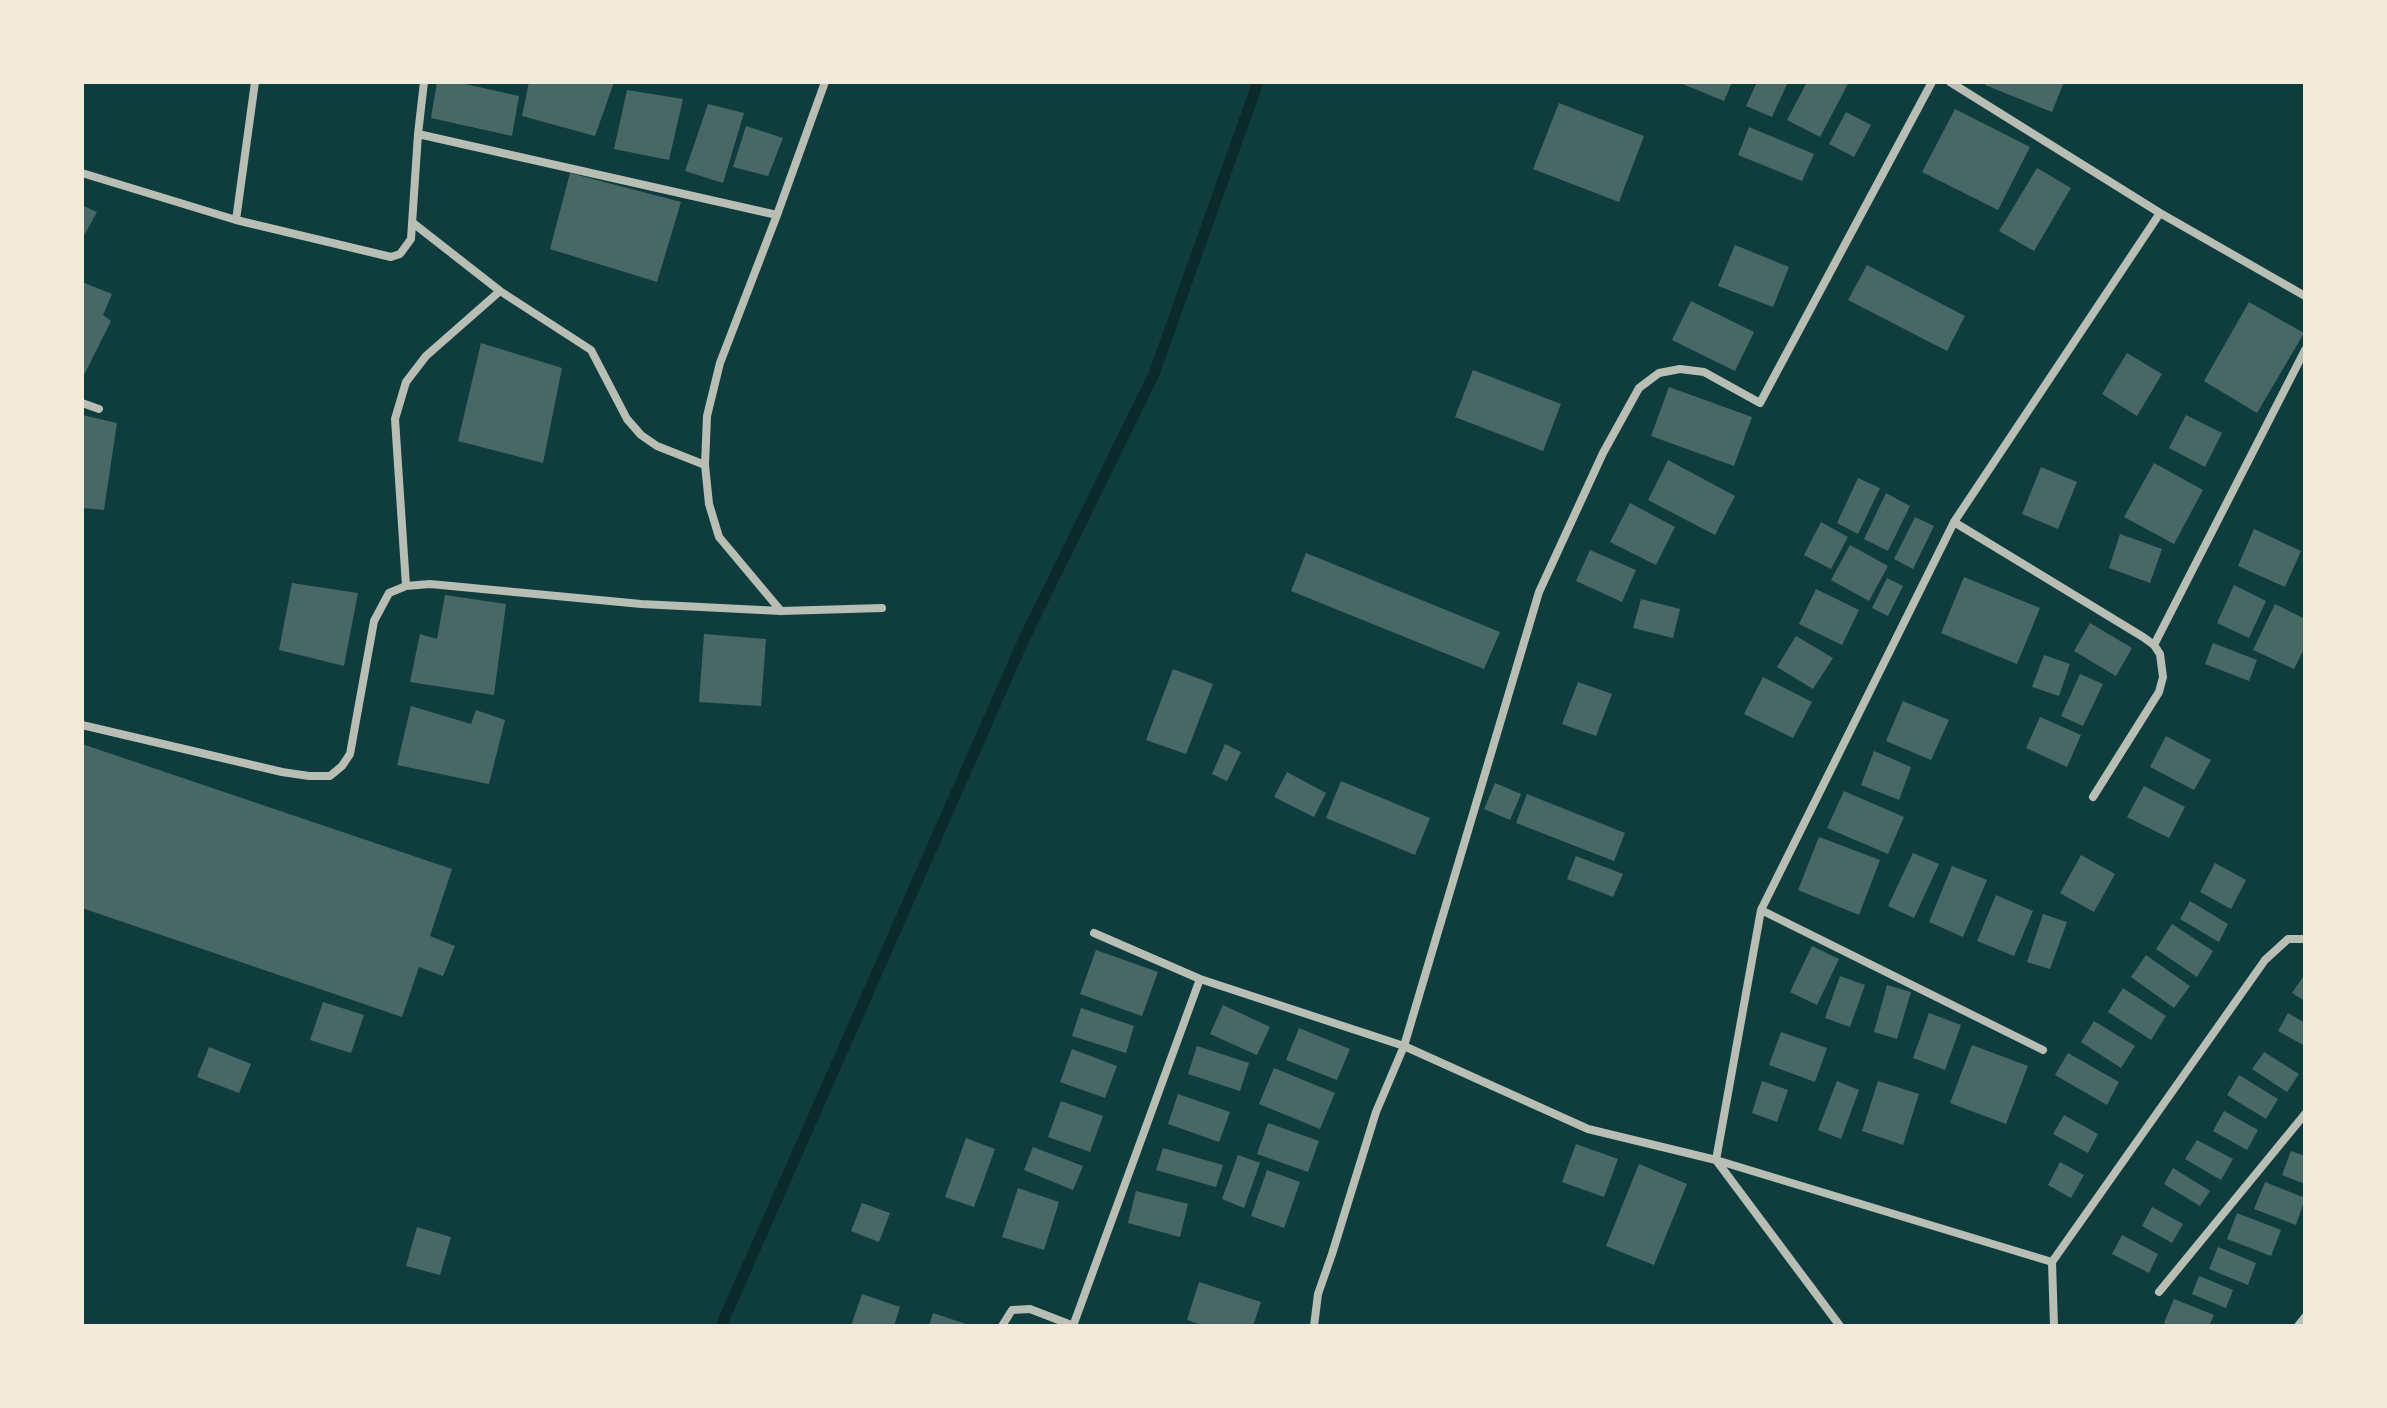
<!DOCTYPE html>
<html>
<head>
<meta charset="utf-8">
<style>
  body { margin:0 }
  #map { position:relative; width:2387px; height:1408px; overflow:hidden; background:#0f3d3e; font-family:Overpass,sans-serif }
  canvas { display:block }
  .frame { position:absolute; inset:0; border:84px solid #f1e9da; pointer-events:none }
</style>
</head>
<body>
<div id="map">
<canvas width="2387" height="1408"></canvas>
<div class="frame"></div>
</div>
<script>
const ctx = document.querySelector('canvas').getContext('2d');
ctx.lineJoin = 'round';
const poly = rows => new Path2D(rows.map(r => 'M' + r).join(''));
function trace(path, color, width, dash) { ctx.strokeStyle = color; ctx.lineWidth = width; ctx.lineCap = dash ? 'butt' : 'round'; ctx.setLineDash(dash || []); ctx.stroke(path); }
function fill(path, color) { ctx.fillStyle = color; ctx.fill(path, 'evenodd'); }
const stream = poly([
  [721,1326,1024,639,1154,374,1258,82]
]);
const building = poly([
  [437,82,456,82,519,96,512,136,431,118],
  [529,82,614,82,595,136,522,116],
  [1678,82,1732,82,1724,101],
  [1757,82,1788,82,1772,117,1746,106],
  [1807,82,1849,82,1820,137,1787,120],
  [1986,82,2064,82,2052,112,1985,85],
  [627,90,683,99,669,160,614,149],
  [1559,103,1644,136,1619,202,1533,169],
  [708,104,744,113,723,183,685,171],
  [1955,109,2030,147,1998,210,1922,172],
  [1846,112,1871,125,1854,157,1829,144],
  [746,126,783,138,768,176,733,167],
  [1749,127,1814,154,1802,181,1738,155],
  [2037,168,2071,188,2034,251,1999,231],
  [570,173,681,202,657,282,550,249],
  [82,205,97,212,82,239],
  [1735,245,1789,267,1773,307,1718,286],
  [1867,265,1965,316,1947,351,1848,300],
  [82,282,112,294,103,315,111,321,82,379],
  [1691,301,1754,332,1735,371,1672,340],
  [2249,302,2304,333,2257,413,2204,381],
  [481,343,562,368,543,463,458,441],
  [2127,353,2162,374,2137,416,2102,394],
  [1473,370,1561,404,1543,451,1455,417],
  [1669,387,1752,417,1734,466,1651,436],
  [82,415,117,423,104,510,82,508],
  [2186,415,2222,433,2205,467,2169,448],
  [1668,460,1735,496,1715,535,1648,500],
  [2154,463,2203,490,2174,544,2124,517],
  [2041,467,2077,482,2058,529,2022,514],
  [1858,478,1880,488,1858,534,1837,523],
  [1886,493,1910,506,1888,551,1864,539],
  [1630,503,1675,527,1656,565,1610,542],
  [1915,517,1934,526,1913,569,1894,559],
  [1821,522,1848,537,1831,569,1804,555],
  [2254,529,2301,551,2285,587,2238,566],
  [2120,534,2162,549,2150,583,2109,568],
  [1850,545,1888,566,1869,601,1831,580],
  [1590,550,1636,570,1622,602,1576,581],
  [1306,553,1500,632,1484,669,1291,591],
  [1964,577,2040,608,2017,664,1941,633],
  [1887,578,1903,586,1888,616,1872,608],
  [292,583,358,593,344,666,279,650],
  [2234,585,2266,601,2249,638,2217,623],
  [1816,589,1859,610,1842,645,1799,624],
  [445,595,506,604,494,695,410,682,420,634,437,639],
  [1641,599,1680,609,1673,638,1633,628],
  [2275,604,2305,619,2305,647,2294,669,2253,650],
  [2090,623,2132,648,2116,676,2074,651],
  [704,634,766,639,761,706,699,702],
  [1796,636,1833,658,1813,689,1777,667],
  [2213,643,2257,660,2249,681,2205,664],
  [2044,655,2070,664,2059,696,2032,687],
  [1173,669,1213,684,1186,754,1146,740],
  [2080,674,2103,684,2083,726,2061,716],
  [1763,677,1812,702,1793,738,1744,714],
  [1578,682,1612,694,1596,736,1562,724],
  [1903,701,1949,720,1931,760,1886,741],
  [411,706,471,724,476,710,505,720,489,784,397,765],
  [2040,717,2081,735,2067,767,2026,748],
  [2166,736,2211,760,2194,790,2150,767],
  [82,744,452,869,430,936,455,946,443,976,419,967,402,1017,82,908],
  [1225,744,1241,752,1227,781,1212,774],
  [1874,751,1911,767,1899,800,1861,785],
  [1287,772,1326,793,1314,817,1274,797],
  [1341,781,1430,818,1415,855,1326,818],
  [1495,783,1521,794,1510,820,1484,809],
  [2144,786,2185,807,2169,838,2127,817],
  [1844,791,1904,817,1888,854,1827,828],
  [1527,794,1625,833,1614,861,1516,823],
  [1819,837,1880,860,1859,915,1798,890],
  [1913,853,1939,864,1914,918,1888,906],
  [2081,855,2115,874,2094,912,2060,893],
  [1576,856,1623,874,1613,897,1567,879],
  [2215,863,2246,880,2231,909,2200,892],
  [1952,866,1987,880,1963,937,1929,922],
  [1996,895,2033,911,2014,956,1977,941],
  [2190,901,2228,924,2219,942,2180,919],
  [2043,914,2067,922,2050,969,2027,962],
  [2172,924,2213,951,2197,977,2156,949],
  [1812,946,1839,959,1817,1005,1790,992],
  [1096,950,1158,972,1142,1016,1080,994],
  [2146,955,2190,986,2174,1008,2131,977],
  [2305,974,2305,1001,2292,993],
  [1840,976,1865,985,1850,1027,1825,1018],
  [1887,985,1911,992,1897,1039,1874,1032],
  [2123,988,2166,1016,2151,1040,2108,1012],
  [323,1002,364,1015,351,1053,310,1040],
  [1223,1005,1270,1027,1257,1055,1210,1034],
  [1081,1008,1134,1026,1126,1053,1072,1036],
  [1929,1013,1961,1025,1945,1070,1913,1058],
  [2288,1013,2305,1023,2305,1046,2278,1031],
  [2094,1021,2135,1046,2121,1068,2081,1042],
  [1299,1028,1350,1049,1337,1080,1286,1060],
  [1781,1032,1827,1048,1815,1082,1769,1065],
  [1972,1045,2028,1066,2006,1124,1950,1103],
  [1197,1046,1249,1063,1240,1091,1188,1074],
  [209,1047,251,1064,239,1093,197,1077],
  [1072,1049,1117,1066,1105,1098,1060,1082],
  [2264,1052,2299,1074,2287,1092,2252,1069],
  [2068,1053,2119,1082,2107,1105,2055,1075],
  [1274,1068,1335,1093,1320,1129,1259,1104],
  [2239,1075,2278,1099,2266,1119,2227,1095],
  [1762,1081,1788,1090,1777,1122,1752,1113],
  [1837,1081,1859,1090,1841,1139,1818,1130],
  [1878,1081,1919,1094,1903,1145,1862,1131],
  [1178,1094,1230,1112,1219,1142,1168,1124],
  [1061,1101,1103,1116,1090,1152,1048,1137],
  [2224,1111,2258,1130,2247,1150,2213,1131],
  [2064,1115,2098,1134,2088,1153,2053,1134],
  [1268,1123,1319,1141,1308,1172,1257,1154],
  [966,1138,995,1149,974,1207,945,1197],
  [2197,1140,2233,1159,2221,1180,2185,1159],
  [1576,1144,1618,1159,1604,1197,1562,1182],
  [1033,1147,1083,1166,1073,1190,1024,1170],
  [1163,1148,1223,1165,1216,1187,1156,1170],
  [2291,1151,2305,1156,2305,1184,2282,1175],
  [1238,1155,1260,1163,1244,1208,1222,1199],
  [2060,1162,2084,1175,2071,1198,2048,1185],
  [1639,1164,1687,1184,1654,1265,1606,1246],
  [2173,1168,2210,1191,2200,1206,2164,1184],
  [1267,1170,1300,1182,1284,1228,1251,1216],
  [2265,1182,2305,1198,2296,1225,2254,1209],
  [1018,1188,1059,1202,1044,1250,1002,1237],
  [1136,1191,1188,1204,1180,1237,1128,1223],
  [862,1203,890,1213,879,1242,851,1231],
  [2152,1207,2183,1224,2172,1243,2142,1226],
  [2237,1213,2281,1230,2271,1256,2227,1239],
  [417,1227,451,1237,440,1275,406,1266],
  [2122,1235,2158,1254,2149,1273,2112,1254],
  [2218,1247,2256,1263,2248,1285,2209,1269],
  [2199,1276,2233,1290,2226,1308,2192,1294],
  [1199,1282,1261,1302,1253,1326,1205,1326,1187,1320],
  [862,1294,900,1307,894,1326,851,1326],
  [2174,1299,2214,1315,2209,1326,2172,1326,2164,1323],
  [933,1313,969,1325,969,1326,929,1326]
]);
const minor = poly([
  [1950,82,2160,213,2305,296],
  [418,134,777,215],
  [82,173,236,220,391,257,400,254,411,239,418,134,424,82],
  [236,220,255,82],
  [413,223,500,291,591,350,627,419,641,435,657,446,705,465],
  [82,403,99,409],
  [1954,522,2143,637,2154,645,2160,654,2163,677,2159,692,2093,797],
  [406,586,395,419,406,382,426,356,500,291],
  [781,611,719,537,709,504,705,465,707,416,720,363,777,215,825,82],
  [2154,645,2305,350],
  [82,725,282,772,309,776,330,776,342,766,350,754,374,621,389,593,406,586,430,584,641,604,781,611,882,608],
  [1761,910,2043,1050],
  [1094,933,1200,979,1404,1046,1588,1129,1716,1160,2052,1262,2054,1326],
  [2052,1262,2265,960,2288,939,2305,939],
  [2159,1292,2305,1114],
  [1002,1326,1012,1310,1030,1309,1074,1326],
  [1073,1326,1200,979],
  [1314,1326,1318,1294,1332,1254,1376,1112,1404,1046,1539,592,1603,453,1639,388,1659,373,1680,369,1704,372,1760,403,1932,82],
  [1840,1326,1716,1160,1761,910,1954,522,2160,213],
  [2298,1326,2305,1317]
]);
trace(stream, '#0a2a2b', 11);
fill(building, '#486865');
trace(minor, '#b8beb3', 8);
</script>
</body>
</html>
